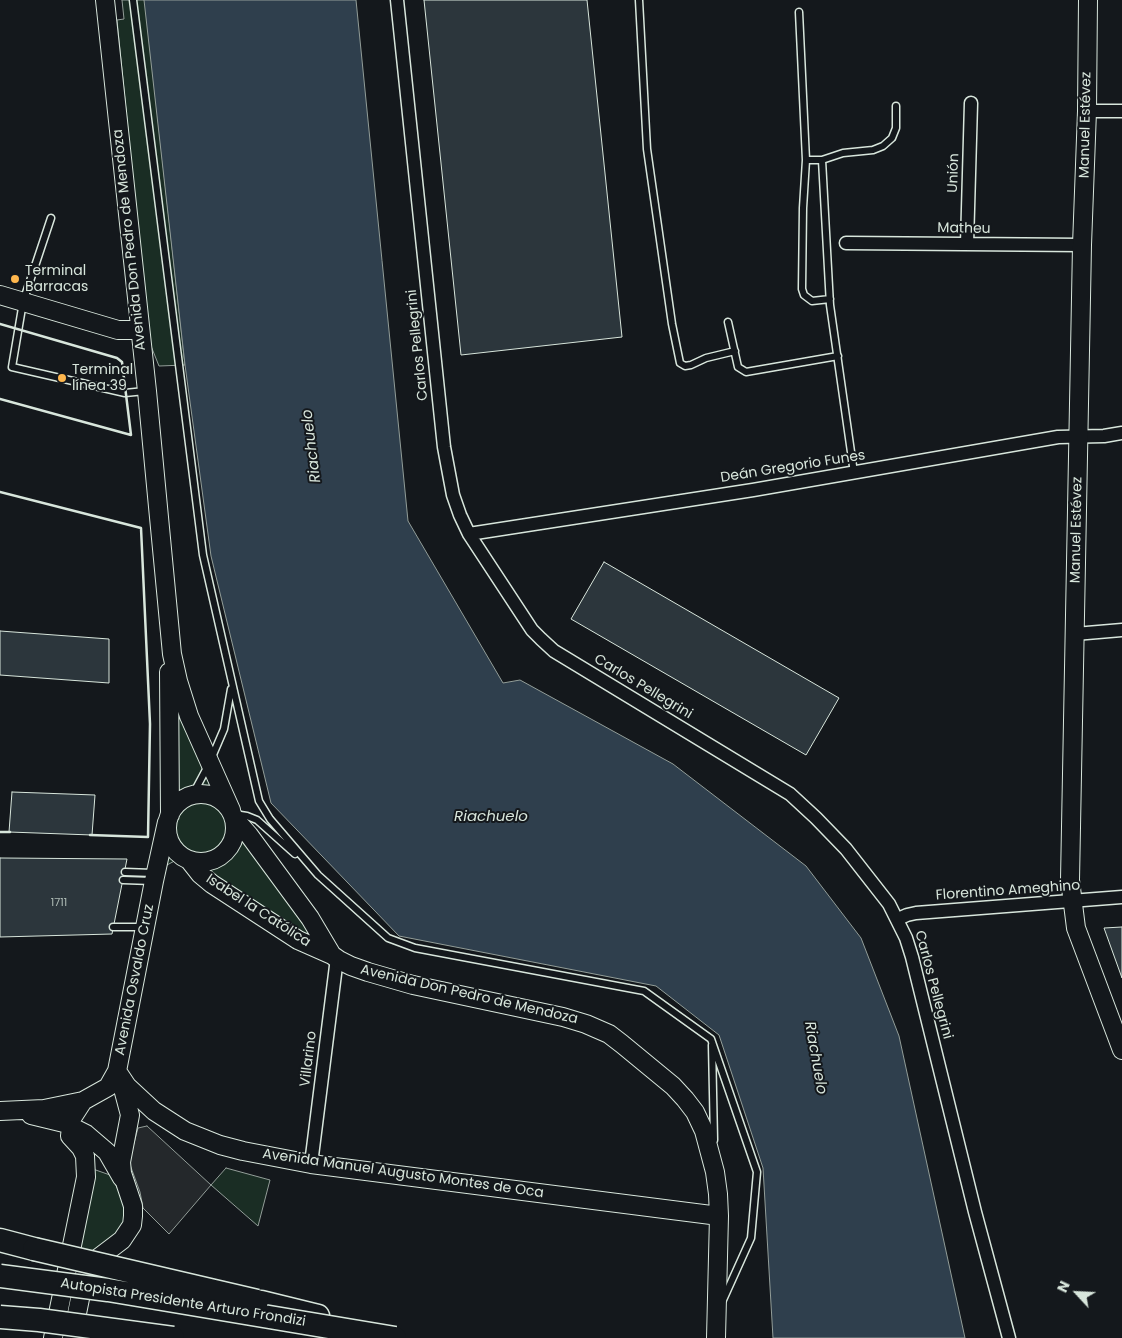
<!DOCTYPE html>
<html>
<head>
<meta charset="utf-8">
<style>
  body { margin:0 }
  #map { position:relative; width:1122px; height:1338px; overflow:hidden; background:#14181c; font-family:Poppins,sans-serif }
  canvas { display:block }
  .north { position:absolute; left:1052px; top:1268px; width:50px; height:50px; -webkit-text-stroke:4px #14181c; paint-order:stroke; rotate:295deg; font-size:14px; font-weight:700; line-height:20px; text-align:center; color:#d8e6dc }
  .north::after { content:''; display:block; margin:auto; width:18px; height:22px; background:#d8e6dc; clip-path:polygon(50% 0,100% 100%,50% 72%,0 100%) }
</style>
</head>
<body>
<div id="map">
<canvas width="1122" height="1338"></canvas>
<div class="north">N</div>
</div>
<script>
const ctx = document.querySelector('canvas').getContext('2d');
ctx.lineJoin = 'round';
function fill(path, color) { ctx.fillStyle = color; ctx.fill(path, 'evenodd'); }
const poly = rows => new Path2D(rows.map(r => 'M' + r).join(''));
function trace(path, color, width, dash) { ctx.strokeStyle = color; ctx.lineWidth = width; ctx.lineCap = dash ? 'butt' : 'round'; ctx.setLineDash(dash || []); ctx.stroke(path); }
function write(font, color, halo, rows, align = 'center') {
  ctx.font = font + ' Poppins,sans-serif'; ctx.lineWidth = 4; ctx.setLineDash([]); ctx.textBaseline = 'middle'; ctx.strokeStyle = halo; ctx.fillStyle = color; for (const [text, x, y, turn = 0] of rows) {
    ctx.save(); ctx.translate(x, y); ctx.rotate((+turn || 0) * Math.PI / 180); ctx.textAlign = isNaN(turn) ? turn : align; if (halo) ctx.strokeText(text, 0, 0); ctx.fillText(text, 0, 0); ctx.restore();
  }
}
const green = poly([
  [122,0,145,0,185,365,159,366,149,341,117,20,124,19,122,0],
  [172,686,216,793,192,788,173,802,172,686],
  '174 827a27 27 0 1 1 54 0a27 27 0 1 1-54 0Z',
  [239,832,315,940,201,866,220,862,233,850,239,832],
  [169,846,180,858,167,865,156,879,169,846],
  [90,1168,110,1175,123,1198,125,1214,123,1228,103,1247,65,1338,58,1338,90,1168],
  [226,1168,270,1180,258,1226,211,1185,226,1168]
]);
const parking = poly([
  [147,1126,211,1185,169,1234,143,1208,140,1192,129,1162,138,1128,147,1126]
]);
const water = poly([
  [144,0,356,0,408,521,503,683,520,680,673,764,806,866,861,938,899,1036,965,1338,773,1338,763,1168,719,1035,656,986,399,936,271,803,211,556,185,365,144,0]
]);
const building = poly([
  [424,0,587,0,622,337,461,355,424,0],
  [604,562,839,698,806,755,571,619,604,562],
  [0,631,109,639,109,683,0,675,0,631],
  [12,792,95,795,92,835,9,832,12,792],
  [0,858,127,859,112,934,0,937,0,858],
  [1122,927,1122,978,1104,928,1122,927]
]);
const lane = poly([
  [133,0,203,555,259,801,270,819,318,875,388,938,415,948,644,991,711,1039,757,1172,751,1238,723,1300],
  [639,0,647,149,672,324,680,363,685,366,691,365,706,358,735,351],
  [799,12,806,160,803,208,802,289,804,295,812,301,830,299],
  [806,160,822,160,843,153,873,150,883,146,892,138,896,128,896,106],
  [822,160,830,305,854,473],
  [51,218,23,302,12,367,125,393,145,391],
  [728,322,738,367,746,372,838,356],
  [193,794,209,764,224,729,231,689],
  [234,814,247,816,257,820,295,854],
  [125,872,153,873],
  [123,880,152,881],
  [113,927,144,927],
  [712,1045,714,1140]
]);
const street = poly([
  [397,0,444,447,453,495,460,515,469,534,532,630,541,639,554,651,790,794,816,818,846,849,889,904,906,938,912,957,975,1212,1009,1338],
  [1087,111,1122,111],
  [846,243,1082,245],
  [967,244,971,103],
  [469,534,753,490,1058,437,1104,436,1122,433],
  [1075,634,1122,630],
  [898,919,907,915,916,913,1122,897],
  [311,1164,337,958]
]);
const secondary = poly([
  [105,0,147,391,172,654,178,681,189,716,231,810],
  [1088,0,1087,111,1082,245,1070,880,1076,928,1122,1050],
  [0,295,118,330,139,330],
  [169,672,170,815],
  '167 828a34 34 0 1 1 68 0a34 34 0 1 1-68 0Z',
  [234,818,249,835,310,918,332,955,339,960,351,966,368,972,413,985,563,1017,586,1024,609,1034,622,1044,673,1086,685,1099,695,1112,704,1131,715,1172,718,1194,719,1216,716,1338],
  [189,860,200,874,212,884,298,940,332,955],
  [117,1071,127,1086,154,1111,185,1131,220,1145,243,1151,311,1164,719,1216],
  [0,1111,44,1109,83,1101,108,1087,117,1071,154,881,167,822],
  [31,1115,64,1123,86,1134,107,1152,122,1178],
  [53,1338,86,1177,85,1156,81,1148,70,1136,72,1118,83,1101],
  [72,1338,85,1274,97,1259,122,1240,132,1225,133,1216,133,1206,122,1173,121,1162,130,1115,122,1085,123,1081]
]);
const highway = poly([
  [0,1240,34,1249],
  [261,1302,318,1316]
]);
const highwayBridge = poly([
  [34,1249,257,1301],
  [0,1276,108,1290,395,1338],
  [0,1317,39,1320,173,1338]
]);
const wall = poly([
  [0,324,117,358,122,362,131,435,0,399],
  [0,492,141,528,150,724,148,837,90,835],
  [0,832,10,832]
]);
const markers = [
  [15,279,5,"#ffb74d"],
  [62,378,5,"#ffb74d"]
];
const numberNames = [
  ["1711",59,903]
];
const streetNames = [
  ["Manuel Estévez",1086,125,-89],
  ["Unión",954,173,-88],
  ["Matheu",964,229,1],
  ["Avenida Don Pedro de Mendoza",130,240,-96],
  ["Carlos Pellegrini",418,345,-96],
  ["Deán Gregorio Funes",793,467,-9],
  ["Manuel Estévez",1077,530,-89],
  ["Carlos Pellegrini",643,687,31],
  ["Florentino Ameghino",1008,891,-4],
  ["Isabel la Católica",258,911,33],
  ["Avenida Osvaldo Cruz",135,980,-79],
  ["Carlos Pellegrini",933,985,75],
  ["Avenida Don Pedro de Mendoza",469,995,13],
  ["Villarino",309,1059,-83],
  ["Avenida Manuel Augusto Montes de Oca",403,1174,8],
  ["Autopista Presidente Arturo Frondizi",183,1303,9]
];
const poiNames = [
  ["Terminal",25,271],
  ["Barracas",25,287],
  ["Terminal",72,370],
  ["línea 39",72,386]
];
const waterNames = [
  ["Riachuelo",312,446,-97],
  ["Riachuelo",491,817],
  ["Riachuelo",815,1058,80]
];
fill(green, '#1a2d24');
trace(green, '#939e99', 1);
fill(parking, '#24282b');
trace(parking, '#939e99', 1);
fill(water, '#2f3f4d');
trace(water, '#939e99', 1);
fill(building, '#2c363c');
trace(building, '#d8e6dc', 1);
trace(lane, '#d8e6dc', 9);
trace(street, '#d8e6dc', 15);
trace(secondary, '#d8e6dc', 20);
trace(highway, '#d8e6dc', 25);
trace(lane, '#14181c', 6);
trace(street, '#14181c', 12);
trace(secondary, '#14181c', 18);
trace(highway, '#14181c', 22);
trace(highwayBridge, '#d8e6dc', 25, []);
trace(highwayBridge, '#14181c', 22);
trace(wall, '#d8e6dc', 2.5);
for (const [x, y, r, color] of markers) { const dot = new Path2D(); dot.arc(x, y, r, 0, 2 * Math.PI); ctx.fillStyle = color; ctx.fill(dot); trace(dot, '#14181c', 2); }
write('11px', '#adbab4', null, numberNames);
write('14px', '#d8e6dc', '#14181c', streetNames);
write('14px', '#d8e6dc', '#14181c', poiNames, 'left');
write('italic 15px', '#d8e6dc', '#14181c', waterNames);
</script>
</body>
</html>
